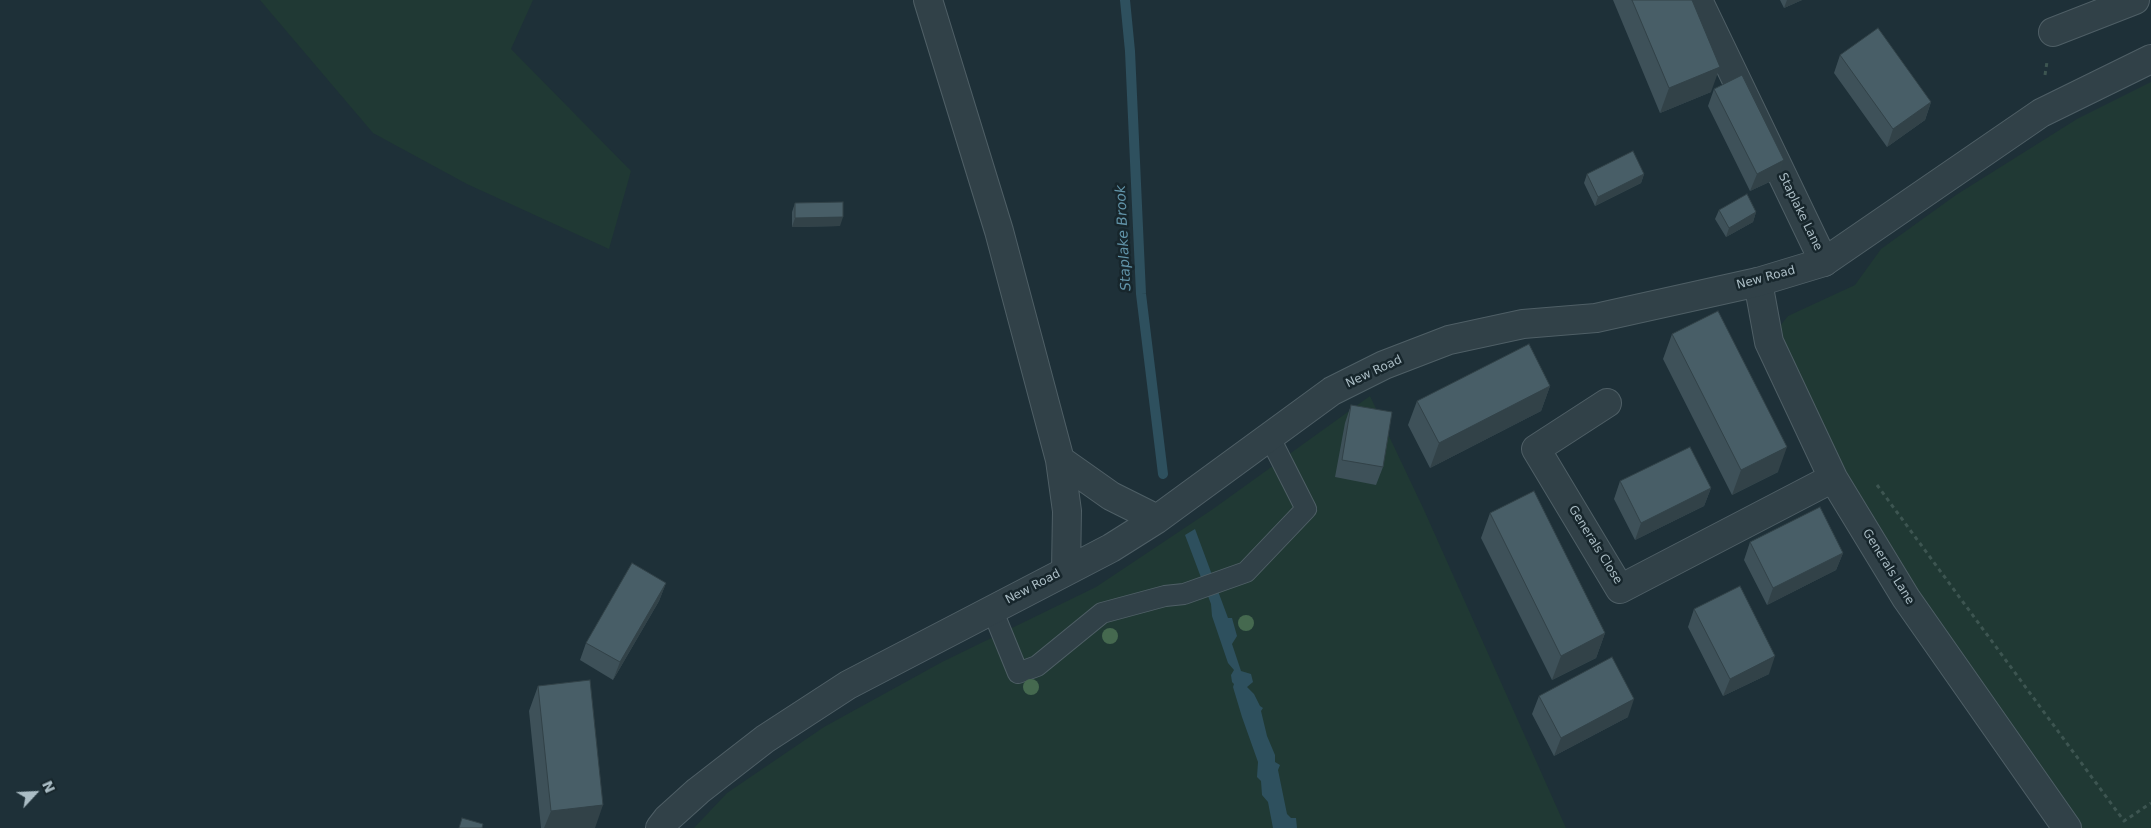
<!DOCTYPE html>
<html>
<head>
<meta charset="utf-8">
<style>
  body { margin:0 }
  #map { position:relative; width:2151px; height:828px; overflow:hidden; background:#1e3038; font-family:"DejaVu Sans",sans-serif }
  canvas { display:block }
  .north { position:absolute; left:10px; top:768px; width:50px; height:50px; -webkit-text-stroke:4px #17262c; paint-order:stroke; rotate:65deg; font-size:14px; font-weight:700; line-height:20px; text-align:center; color:#abbdc5 }
  .north::after { content:''; display:block; margin:auto; width:18px; height:22px; background:#abbdc5; clip-path:polygon(50% 0,100% 100%,50% 72%,0 100%) }
</style>
</head>
<body>
<div id="map">
<canvas width="2151" height="828"></canvas>
<div class="north">N</div>
</div>
<script>
const ctx = document.querySelector('canvas').getContext('2d');
ctx.lineJoin = 'round';
function fill(path, color) { ctx.fillStyle = color; ctx.fill(path, 'evenodd'); }
const poly = rows => new Path2D(rows.map(r => 'M' + r).join(''));
function trace(path, color, width, dash) { ctx.strokeStyle = color; ctx.lineWidth = width; ctx.lineCap = dash ? 'butt' : 'round'; ctx.setLineDash(dash || []); ctx.stroke(path); }
function write(font, color, halo, rows, align = 'center') {
  ctx.font = font + ' "DejaVu Sans",sans-serif'; ctx.lineWidth = 5; ctx.setLineDash([]); ctx.textBaseline = 'middle'; ctx.strokeStyle = halo; ctx.fillStyle = color; for (const [text, x, y, turn = 0] of rows) {
    ctx.save(); ctx.translate(x, y); ctx.rotate((+turn || 0) * Math.PI / 180); ctx.textAlign = isNaN(turn) ? turn : align; if (halo) ctx.strokeText(text, 0, 0); ctx.fillText(text, 0, 0); ctx.restore();
  }
}
const green = poly([
  [260,0,533,0,511,49,631,171,609,249,467,184,373,133],
  [2151,82,2151,828,2077,828,1917,604,1845,472,1776,331,1788,316,1855,285,1881,249,1956,195,2077,119],
  [1370,396,1424,510,1566,828,694,828,727,793,824,727,942,662,1096,587,1213,509]
]);
const water = poly([
  [1195,529,1228,618,1232,618,1237,636,1232,644,1241,671,1251,674,1253,682,1247,687,1254,694,1260,706,1263,708,1261,711,1267,736,1275,755,1275,762,1280,765,1278,770,1287,814,1291,818,1296,818,1297,828,1273,828,1268,802,1262,795,1261,781,1257,777,1258,762,1242,717,1233,687,1234,684,1232,682,1231,675,1234,670,1228,663,1212,616,1211,604,1185,535]
]);
const stream = poly([
  [1125,0,1130,51,1141,294,1163,474]
]);
const path = poly([
  [2045,75,2047,62],
  [1877,485,2124,821,2151,803]
]);
const service = poly([
  [992,609,1018,673,1037,666,1102,613,1165,596,1184,594,1246,572,1306,509,1269,436]
]);
const minor = poly([
  [1698,0,1824,262],
  [2053,32,2135,0],
  [1758,282,1769,342,1833,478,1906,598,2067,828],
  [1607,403,1536,449,1620,589,1833,478]
]);
const tertiary = poly([
  [928,0,999,231,1060,460,1111,496,1157,519],
  [1060,460,1067,511,1066,570],
  [660,828,667,819,698,791,765,739,848,685,1111,548,1157,519,1332,391,1384,365,1449,340,1523,324,1596,318,1758,282,1824,262,2041,113,2151,59]
]);
const trees = [
  [1246,623],
  [1110,636],
  [1031,687]
];
const wall = poly([
  [1613,0,1692,0,1711,92,1660,113],
  [1780,0,1802,0,1784,8],
  [1840,55,1931,102,1925,120,1887,147,1834,73],
  [1714,89,1778,178,1750,191,1708,106],
  [1587,174,1644,174,1641,183,1595,206,1584,183],
  [795,203,840,226,792,227,792,212],
  [1719,210,1756,212,1753,222,1726,237,1715,219],
  [1672,334,1778,472,1732,495,1663,359],
  [1550,386,1541,411,1430,468,1408,425,1417,401],
  [1351,405,1383,467,1376,485,1335,477,1345,423],
  [1620,481,1711,488,1704,506,1635,540,1614,499],
  [1490,513,1605,633,1596,658,1552,680,1481,538],
  [1750,542,1843,553,1836,570,1767,605,1744,560],
  [666,583,659,601,613,680,580,660,586,643],
  [1694,609,1769,674,1723,696,1688,627],
  [538,686,595,828,541,828,529,711],
  [1539,696,1628,717,1554,756,1532,714]
]);
const shadedWall = poly([
  [1787,0,1802,0,1784,8],
  [1720,67,1711,92,1660,113,1669,88],
  [1931,102,1925,120,1887,147,1893,129],
  [1784,160,1778,178,1750,191,1757,174],
  [1644,174,1641,183,1595,206,1598,197],
  [1756,212,1753,222,1726,237,1729,228],
  [843,217,840,226,792,227,795,218],
  [1550,386,1541,411,1430,468,1439,443],
  [1787,447,1778,472,1732,495,1741,470],
  [1711,488,1704,506,1635,540,1641,523],
  [1843,553,1836,570,1767,605,1773,588],
  [666,583,659,601,613,680,620,662],
  [1605,633,1596,658,1552,680,1561,656],
  [1775,656,1769,674,1723,696,1730,679],
  [1634,699,1628,717,1554,756,1561,738],
  [603,805,595,828,544,828,551,811]
]);
const building = poly([
  [1632,0,1692,0,1720,67,1669,88,1632,0],
  [1878,28,1931,102,1893,129,1840,55,1878,28],
  [1742,75,1784,160,1757,174,1714,89,1742,75],
  [1633,151,1644,174,1598,197,1587,174,1633,151],
  [1747,194,1756,212,1729,228,1719,210,1747,194],
  [843,202,843,217,795,218,795,203,843,202],
  [1718,311,1787,447,1741,470,1672,334,1718,311],
  [1529,344,1550,386,1439,443,1417,401,1529,344],
  [1351,405,1392,412,1383,467,1342,460,1351,405],
  [1690,447,1711,488,1641,523,1620,481,1690,447],
  [1534,491,1605,633,1561,656,1490,513,1534,491],
  [1820,507,1843,553,1773,588,1750,542,1820,507],
  [632,563,666,583,620,662,586,643,632,563],
  [1740,586,1775,656,1730,679,1694,609,1740,586],
  [1612,657,1634,699,1561,738,1539,696,1612,657],
  [590,680,603,805,551,811,538,686,590,680],
  [462,818,483,824,482,828,459,828,462,818]
]);
const streetNames = [
  ["Staplake Lane",1800,212,64],
  ["New Road",1766,278,-15],
  ["New Road",1374,372,-25],
  ["Generals Close",1595,545,58],
  ["Generals Lane",1888,567,58],
  ["New Road",1033,587,-28]
];
const waterNames = [
  ["Staplake Brook",1124,238,-93]
];
fill(green, '#203934');
fill(water, '#2e505e');
trace(stream, '#2e505e', 10);
trace(service, '#4f5f66', 22);
trace(minor, '#4f5f66', 30);
trace(tertiary, '#4f5f66', 30);
trace(path, '#3d5551', 3, [4, 4]);
trace(service, '#314148', 20);
trace(minor, '#314148', 28);
trace(tertiary, '#314148', 28);
ctx.fillStyle = '#45694f';
for (const [x, y] of trees) { ctx.beginPath(); ctx.arc(x, y, 8, 0, 2 * Math.PI); ctx.fill(); }
fill(wall, '#3e5159');
fill(shadedWall, '#324248');
fill(building, '#485e67');
trace(building, '#324248', 1);
write('12px', '#abbdc5', '#17262c', streetNames);
write('italic 14px', '#6193a8', '#17262c', waterNames);
</script>
</body>
</html>
